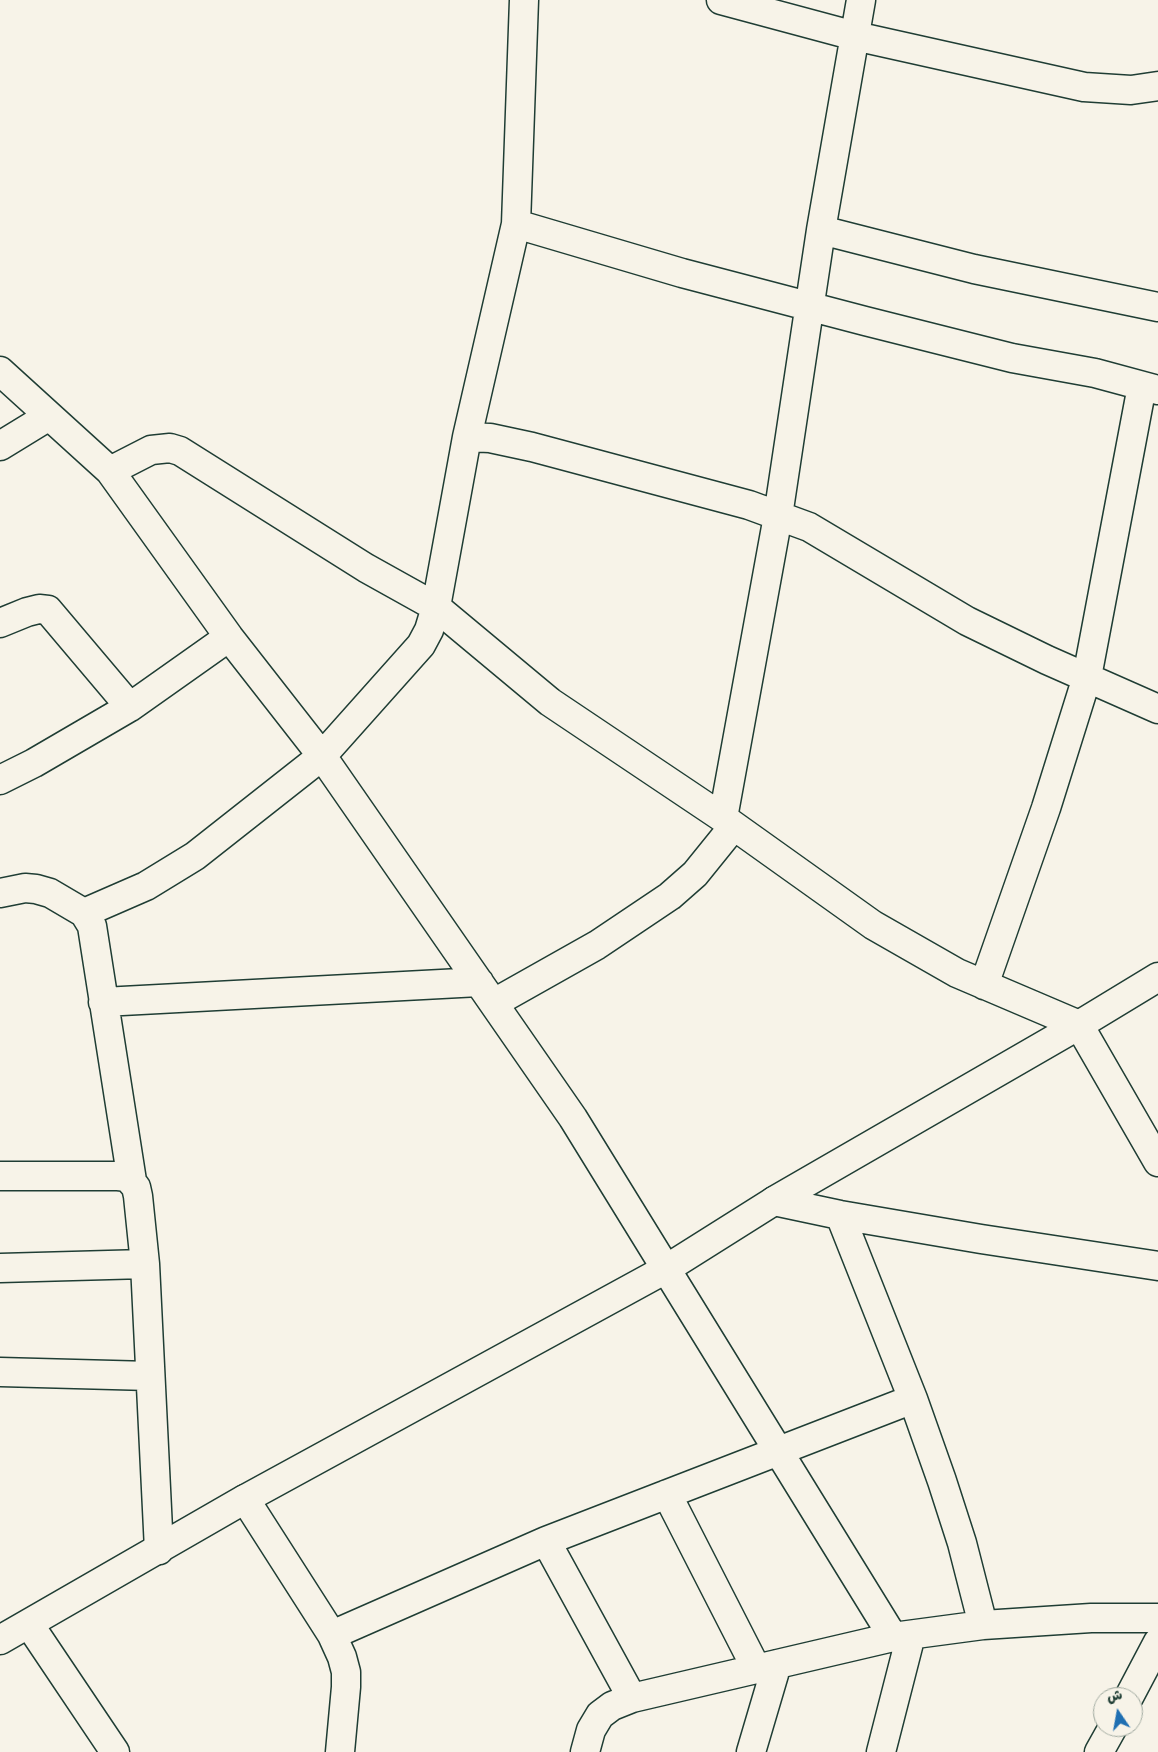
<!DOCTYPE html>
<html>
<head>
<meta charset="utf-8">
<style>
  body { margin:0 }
  #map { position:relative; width:1158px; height:1752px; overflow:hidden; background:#f7f3e8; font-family:"Gochi Hand","Playpen Sans Arabic",sans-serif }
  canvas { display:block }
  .north { position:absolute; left:1093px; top:1687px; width:50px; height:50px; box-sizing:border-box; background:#f7f3e8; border:1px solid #a1aaa0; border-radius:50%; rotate:348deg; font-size:14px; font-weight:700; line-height:20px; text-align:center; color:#1f3d34 }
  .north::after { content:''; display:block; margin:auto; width:18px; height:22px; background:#1f6fb2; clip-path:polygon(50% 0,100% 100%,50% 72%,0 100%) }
</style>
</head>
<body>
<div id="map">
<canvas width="1158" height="1752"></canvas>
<div class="north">ش</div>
</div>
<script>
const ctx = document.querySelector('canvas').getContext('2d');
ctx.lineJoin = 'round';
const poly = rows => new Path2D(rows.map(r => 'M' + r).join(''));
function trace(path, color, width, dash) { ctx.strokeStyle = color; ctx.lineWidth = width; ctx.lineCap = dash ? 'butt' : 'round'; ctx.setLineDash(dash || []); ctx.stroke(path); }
const street = poly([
  [721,0,855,36,1084,87,1131,90,1158,86],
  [516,224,524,0],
  [821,230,974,269,1158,307],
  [0,371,110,471,229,637,322,756,573,1118,893,1637,983,1625,1091,1618,1158,1618],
  [467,437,516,224,682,273,865,321,1012,358,1095,373,1158,390],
  [0,446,49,416],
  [110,471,151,450,170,448,180,451,366,568,436,607,550,702,723,818,873,925,957,973,1079,1025,1158,1162],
  [0,623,27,612,39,609,48,610,130,707],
  [0,780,34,763,130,707,229,637],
  [723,818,778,516,821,230,861,0],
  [0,893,25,888,36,889,50,893,84,913,92,926,132,1181],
  [84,913,146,886,195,856,322,756,421,645,429,630,436,607,467,437,490,438,532,447,749,505,809,527,967,621,1047,660,1158,709],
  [984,985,1046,808,1087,677,1142,386],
  [103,1002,479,982],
  [494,1003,597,945,670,896,695,874,733,827],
  [0,1176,118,1176,127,1177,136,1187,138,1196,145,1264],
  [774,1201,840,1215,981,1239,1158,1266],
  [840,1215,913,1399,942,1481,962,1543,983,1625],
  [0,1268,145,1264,159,1550],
  [0,1372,150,1376],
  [667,1494,756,1668],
  [245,1499,332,1635,342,1657,346,1672,346,1687,340,1752],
  [546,1541,632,1698],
  [29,1624,115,1752],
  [332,1635,546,1541,913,1399],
  [1129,1697,1158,1642],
  [585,1752,591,1730,600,1715,612,1706,632,1698,893,1637],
  [751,1752,777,1664],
  [881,1752,911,1635],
  [1099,1752,1113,1727]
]);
const secondary = poly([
  [0,1640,245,1499,666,1269,774,1201,1079,1025,1158,977]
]);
trace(street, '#1f3d34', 31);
trace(secondary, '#1f3d34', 31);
trace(street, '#f7f3e8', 28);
trace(secondary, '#f7f3e8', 28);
</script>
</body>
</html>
